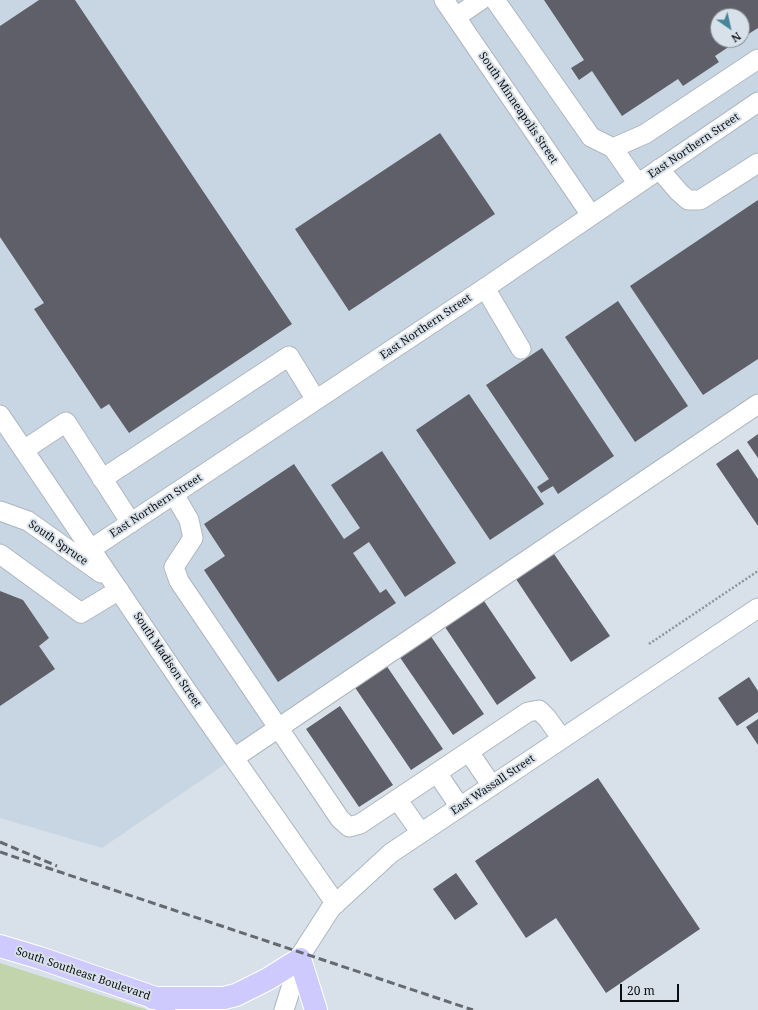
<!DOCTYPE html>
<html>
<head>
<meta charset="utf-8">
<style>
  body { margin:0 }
  #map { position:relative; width:758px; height:1010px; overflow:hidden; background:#d8e1e9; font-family:"Noto Serif",serif }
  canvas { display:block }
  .north { position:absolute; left:710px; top:8px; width:40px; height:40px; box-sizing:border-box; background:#d8e1e9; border:1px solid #868d93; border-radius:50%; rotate:146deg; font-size:11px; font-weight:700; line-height:16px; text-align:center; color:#0c0f11 }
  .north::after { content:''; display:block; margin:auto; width:14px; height:18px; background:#458599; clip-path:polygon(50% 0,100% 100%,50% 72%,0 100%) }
  .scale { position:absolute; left:620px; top:984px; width:59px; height:18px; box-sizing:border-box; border:2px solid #0c0f11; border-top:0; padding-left:5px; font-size:12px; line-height:14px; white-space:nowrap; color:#0c0f11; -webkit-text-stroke:3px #d8e1e9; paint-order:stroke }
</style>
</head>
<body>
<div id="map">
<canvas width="758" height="1010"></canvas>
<div class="north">N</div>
<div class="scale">20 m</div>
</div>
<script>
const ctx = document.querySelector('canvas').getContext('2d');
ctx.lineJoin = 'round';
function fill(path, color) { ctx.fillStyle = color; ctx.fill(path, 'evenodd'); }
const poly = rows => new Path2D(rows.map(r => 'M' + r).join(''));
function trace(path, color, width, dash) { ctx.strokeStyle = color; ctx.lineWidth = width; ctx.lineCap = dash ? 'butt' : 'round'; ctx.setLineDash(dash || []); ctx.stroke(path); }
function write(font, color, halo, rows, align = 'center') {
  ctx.font = font + ' "Noto Serif",serif'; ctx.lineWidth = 4; ctx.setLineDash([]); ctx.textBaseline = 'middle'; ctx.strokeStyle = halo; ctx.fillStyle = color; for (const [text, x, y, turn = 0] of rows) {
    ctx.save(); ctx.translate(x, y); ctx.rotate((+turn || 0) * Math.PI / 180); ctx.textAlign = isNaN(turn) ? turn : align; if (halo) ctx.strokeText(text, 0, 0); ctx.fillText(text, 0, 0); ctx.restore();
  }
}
const built = poly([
  [0,0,758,0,758,404,234,758,102,848,0,818],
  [718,16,742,16,742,40,718,40]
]);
const green = poly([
  [0,963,31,973,148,1010,0,1010]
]);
const building = poly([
  [39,0,75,0,292,324,129,433,109,404,101,409,34,309,44,303,0,237,0,26],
  [544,0,758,0,758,28,742,38,742,16,718,16,718,40,739,40,715,56,719,62,683,86,678,79,622,116,592,71,579,80,571,68,584,60],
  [440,133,495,214,349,311,295,229],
  [758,200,758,359,703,395,630,286],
  [618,301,688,406,635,442,565,337],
  [542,348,614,456,558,494,553,486,541,493,537,487,549,479,486,385],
  [469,394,544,504,490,540,416,430],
  [758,434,758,458,747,442],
  [738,449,758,479,758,526,716,464],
  [382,451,456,563,405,597,369,542,353,553,380,593,386,589,396,603,278,682,204,570,225,556,204,524,294,464,344,539,360,528,331,485],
  [554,554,610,636,571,662,516,579],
  [0,591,23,600,49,638,39,646,55,669,0,706],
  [484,601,536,678,497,705,445,627],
  [430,635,484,714,453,735,399,656],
  [386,665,443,749,411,770,354,686],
  [749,677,758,691,758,712,737,726,718,698],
  [340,706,393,785,359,807,306,729],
  [758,719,758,745,746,727],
  [598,778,700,929,606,993,556,918,526,938,475,861],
  [456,873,478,904,455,920,433,889]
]);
const path = poly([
  [649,644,758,571]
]);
const minor = poly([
  [444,0,591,215],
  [495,0,591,137,613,148,638,184],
  [456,17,481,0],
  [613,148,645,134,758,59],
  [659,169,679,192,688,200,700,200,758,163],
  [485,288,521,349],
  [0,415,187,691,336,904],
  [24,450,66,422,131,523],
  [102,479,289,356,316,400],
  [174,494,189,520,193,538,174,567,179,581,340,819,349,827,360,824,528,712,539,710,547,718,562,739],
  [0,511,28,521,101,573],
  [91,549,485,288,758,102],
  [0,554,81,613,119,590],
  [469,752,492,786],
  [234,758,758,404],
  [437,773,460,807],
  [397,799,421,833],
  [284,1010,302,953,331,908,391,853,758,608]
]);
const major = poly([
  [0,946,40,958,167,1002],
  [153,998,224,998,236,995,268,979,300,959,316,1010]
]);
const rail = poly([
  [0,842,57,866],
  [0,852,473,1010]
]);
const streetNames = [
  ["South Minneapolis Street",518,108,56],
  ["East Northern Street",694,146,-34],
  ["East Northern Street",426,327,-34],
  ["East Northern Street",156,506,-33],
  ["South Spruce",58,543,35],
  ["South Madison Street",167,660,56],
  ["East Wassall Street",493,785,-34],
  ["South Southeast Boulevard",83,974,19]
];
fill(built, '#c8d6e4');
fill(green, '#c1d4ac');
fill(building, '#5e5f68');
trace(minor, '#aeb7bf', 21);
trace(major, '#fff', 24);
trace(path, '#8d949a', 2.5, [2, 2]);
trace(minor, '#fff', 19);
trace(major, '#cecafd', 22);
trace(rail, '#646a6f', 3, [8, 4]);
write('11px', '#0c0f11', '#d8e1e9', streetNames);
</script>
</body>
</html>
